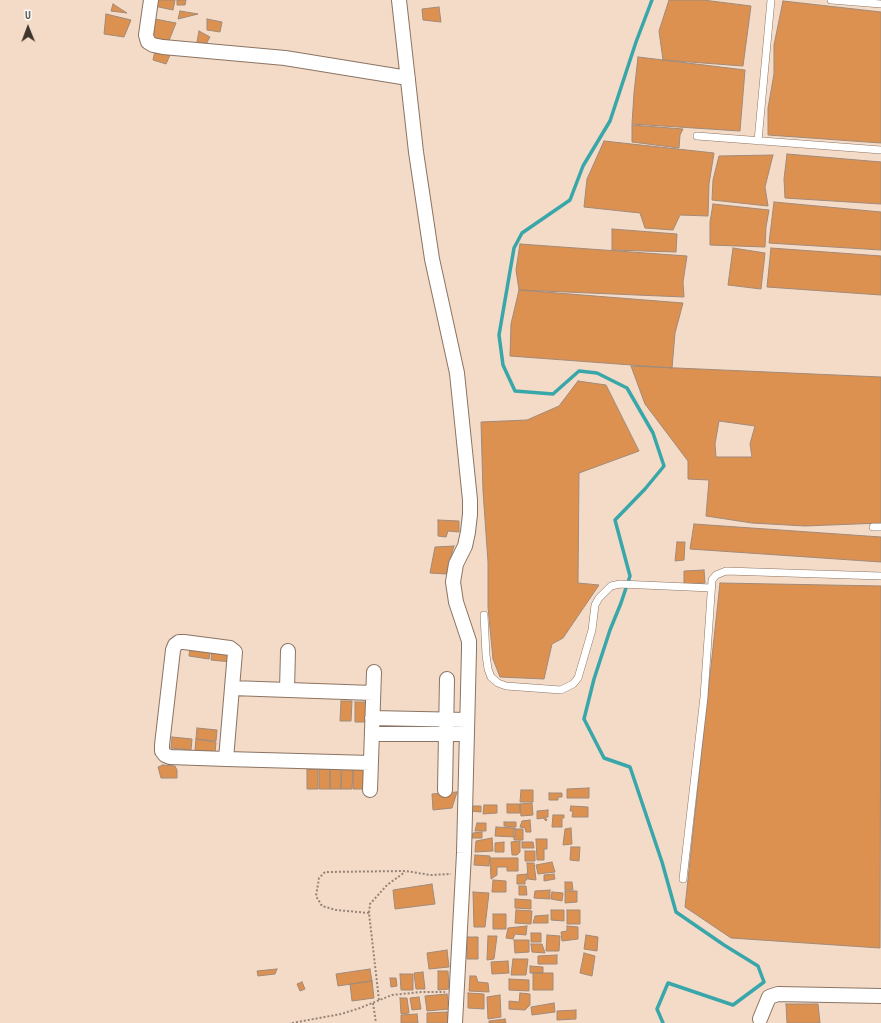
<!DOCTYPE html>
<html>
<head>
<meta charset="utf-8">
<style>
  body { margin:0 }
  #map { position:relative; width:881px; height:1023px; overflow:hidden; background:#f4dbc8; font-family:"Sofia Sans Condensed",sans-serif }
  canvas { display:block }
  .north { position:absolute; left:8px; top:8px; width:40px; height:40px; -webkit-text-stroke:3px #fff; paint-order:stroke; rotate:359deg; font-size:11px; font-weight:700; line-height:16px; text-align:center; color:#3f352d }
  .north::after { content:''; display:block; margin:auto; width:14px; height:18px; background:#3f352d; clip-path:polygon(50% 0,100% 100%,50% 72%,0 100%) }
</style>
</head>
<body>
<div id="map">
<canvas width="881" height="1023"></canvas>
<div class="north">U</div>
</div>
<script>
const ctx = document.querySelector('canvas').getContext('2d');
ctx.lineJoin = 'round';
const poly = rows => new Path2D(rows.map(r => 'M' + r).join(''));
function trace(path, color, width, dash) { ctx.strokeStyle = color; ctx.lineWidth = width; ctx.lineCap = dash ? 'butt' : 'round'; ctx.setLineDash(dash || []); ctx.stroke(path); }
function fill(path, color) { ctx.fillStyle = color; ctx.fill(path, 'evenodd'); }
const stream = poly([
  [652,0,636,42,610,121,583,166,570,200,522,233,514,248,499,335,503,365,515,391,553,394,579,371,597,373,627,388,653,433,664,466,645,489,615,520,630,576,621,603,610,630,594,679,584,719,604,758,630,767,662,862,676,912,724,945,758,966,764,982,733,1005,668,983,657,1009,663,1023]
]);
const building = poly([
  [155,0,175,0,173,10,154,6,155,0],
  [177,0,186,0,185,5,177,5,177,0],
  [669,0,703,0,751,6,743,66,663,60,659,31,669,0],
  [783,1,881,12,881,143,768,135,768,108,774,74,774,45,783,1],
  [113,4,127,13,111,11,113,4],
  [439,7,441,22,423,20,422,9,439,7],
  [180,11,198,14,178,19,180,11],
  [106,14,131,20,124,37,104,34,106,14],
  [155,19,176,23,168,43,152,40,155,19],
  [207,19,222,22,220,32,207,30,207,19],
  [199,31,210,37,205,46,197,42,199,31],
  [155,51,170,55,166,64,153,60,155,51],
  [638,57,745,70,740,131,632,124,634,93,638,57],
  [632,125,683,129,680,135,679,148,632,142,632,125],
  [604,141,714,153,709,184,708,216,680,215,673,230,645,228,640,213,584,207,587,179,604,141],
  [787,154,881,162,881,204,785,198,784,179,787,154],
  [773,155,765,187,768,206,712,200,713,180,719,156,773,155],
  [774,202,881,212,881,250,769,243,774,202],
  [713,204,769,210,766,227,765,247,710,245,710,222,713,204],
  [612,229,677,234,676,252,612,250,612,229],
  [520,244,687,256,683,282,684,297,519,290,516,270,520,244],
  [733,248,765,253,761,289,728,285,733,248],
  [771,248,881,256,881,295,767,287,771,248],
  [519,290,683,303,675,333,672,368,510,356,511,324,519,290],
  [631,366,881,377,881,523,805,526,752,523,706,516,709,480,688,479,688,461,645,404,631,366],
  [578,381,606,385,639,451,579,473,578,583,599,585,563,638,552,644,544,679,500,677,493,659,488,607,488,562,483,491,481,422,527,420,559,406,578,381],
  [719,421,755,426,750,444,752,457,716,457,715,444,719,421],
  [438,520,459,521,459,532,448,531,446,537,438,536,438,520],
  [694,524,881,537,881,562,690,549,694,524],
  [677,542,685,542,684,560,675,561,677,542],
  [454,546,446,574,430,573,435,547,454,546],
  [704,570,705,583,684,584,684,571,704,570],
  [720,583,881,586,880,948,731,938,685,907,720,583],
  [190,646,211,648,209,659,189,656,190,646],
  [212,648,233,651,231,662,211,660,212,648],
  [341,701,352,701,351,721,340,721,341,701],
  [355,702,366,702,366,722,355,722,355,702],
  [197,728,217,730,216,741,196,739,197,728],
  [172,737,192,739,191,750,171,748,172,737],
  [196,739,216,742,215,753,195,750,196,739],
  [163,765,175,766,177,770,177,778,161,778,158,767,163,765],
  [307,769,318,769,318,789,307,789,307,769],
  [319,769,330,769,330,789,319,789,319,769],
  [330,769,341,769,341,789,330,789,330,769],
  [342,769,353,769,352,789,341,789,342,769],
  [353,769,364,769,364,789,353,789,353,769],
  [589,788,589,798,567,798,567,789,589,788],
  [521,790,533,790,533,802,520,802,521,790],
  [457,792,452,808,433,810,432,794,457,792],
  [549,793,562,793,562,797,558,797,558,800,549,800,549,793],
  [532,803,533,815,521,816,520,804,532,803],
  [507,804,520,804,520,813,507,813,507,804],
  [484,805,497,805,497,813,483,814,484,805],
  [469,806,481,806,481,812,469,811,469,806],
  [571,806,588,807,588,817,572,817,573,811,570,811,571,806],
  [548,810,548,817,545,817,547,820,546,821,543,818,537,819,537,811,548,810],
  [553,815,564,815,564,818,562,818,562,827,552,827,553,815],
  [530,820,531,832,526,832,525,828,520,827,522,821,530,820],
  [504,822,516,822,516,827,504,826,504,822],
  [477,823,486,823,486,831,475,831,477,823],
  [496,827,515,828,515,837,495,836,496,827],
  [571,828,572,844,563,845,565,829,571,828],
  [514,829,523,829,523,840,514,840,514,829],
  [482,832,482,838,472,838,473,833,482,832],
  [492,838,493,851,475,852,476,841,492,838],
  [536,839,547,839,547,849,544,849,544,860,537,860,536,839],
  [520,841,520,852,517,855,512,855,511,842,520,841],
  [504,842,504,852,495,852,495,843,504,842],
  [522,842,533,842,534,848,522,848,522,842],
  [571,847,580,847,579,861,570,860,571,847],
  [525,851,535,851,535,861,525,861,525,851],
  [475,855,490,856,489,866,474,865,475,855],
  [490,858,518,858,518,871,507,871,507,867,497,867,497,875,491,879,490,858],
  [552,862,555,872,538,874,536,865,552,862],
  [527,863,534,863,536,880,528,879,527,863],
  [527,874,527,880,525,880,525,884,517,884,517,875,527,874],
  [554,874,555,879,544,881,544,875,554,874],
  [493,880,506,881,506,892,492,892,493,880],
  [565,882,572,882,573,890,565,890,565,882],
  [432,884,435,904,395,909,393,890,432,884],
  [519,886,526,886,527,895,519,895,519,886],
  [550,890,550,899,534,898,535,891,550,890],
  [565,891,577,891,577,902,565,903,565,891],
  [473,892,489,893,485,927,474,927,473,892],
  [552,892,563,893,562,901,551,899,552,892],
  [515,899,531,900,531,909,515,908,515,899],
  [516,910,532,911,531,924,515,923,516,910],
  [551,910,564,910,564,921,551,920,551,910],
  [567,910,580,910,580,924,567,924,567,910],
  [493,914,506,914,506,929,493,929,493,914],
  [548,915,548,923,533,923,535,916,548,915],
  [527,926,526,935,515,934,513,939,506,938,508,928,527,926],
  [567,926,578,927,578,939,562,941,561,932,567,931,567,926],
  [531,933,541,933,541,942,531,942,531,933],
  [547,935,560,936,559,951,546,951,547,935],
  [586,935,598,937,597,951,584,949,586,935],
  [488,936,497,936,494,959,487,960,488,936],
  [467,937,478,937,478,959,467,959,467,937],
  [514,940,529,940,529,952,515,953,514,940],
  [531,944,542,944,545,953,532,952,531,944],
  [447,950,449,967,429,969,427,953,447,950],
  [584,953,595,956,592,976,580,973,584,953],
  [557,955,557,964,538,964,538,956,557,955],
  [513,959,528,959,526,975,511,975,513,959],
  [508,961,509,973,492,974,491,962,508,961],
  [530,966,543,967,543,973,530,973,530,966],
  [277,969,275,974,258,976,257,971,277,969],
  [370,969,372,981,338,986,336,974,370,969],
  [438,971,448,971,449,989,438,990,438,971],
  [423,972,425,989,416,989,414,973,423,972],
  [533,973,553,973,553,990,533,990,533,973],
  [400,974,413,974,413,990,401,990,400,974],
  [470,976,476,976,478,982,488,983,489,992,469,991,470,976],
  [390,978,396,978,397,986,391,987,390,978],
  [509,979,529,980,529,991,509,990,509,979],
  [372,981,374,998,352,1001,350,984,372,981],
  [302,982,305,989,300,991,297,984,302,982],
  [468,993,484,994,484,1009,468,1008,468,993],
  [520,993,530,994,530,1005,525,1010,509,1009,509,1001,519,1002,520,993],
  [447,994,449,1009,427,1011,425,996,447,994],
  [500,995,501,1017,488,1019,487,997,500,995],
  [419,997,421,1009,412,1010,410,998,419,997],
  [400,998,407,998,409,1013,401,1014,400,998],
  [554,1003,555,1012,532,1015,531,1007,554,1003],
  [786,1004,818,1004,820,1023,787,1023,786,1004],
  [576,1010,576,1019,557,1020,557,1011,576,1010],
  [447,1012,448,1023,427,1023,427,1013,447,1012],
  [417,1014,418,1023,401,1023,401,1015,417,1014],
  [505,1019,506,1023,489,1023,489,1021,505,1019]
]);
const path = poly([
  [369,913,336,910,322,906,316,896,319,878,325,872,406,871,430,875,451,874],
  [379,1000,369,913,370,904,387,885,405,872],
  [373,1003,376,1023],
  [292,1023,341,1014,360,1008,392,995,421,992,445,992]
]);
const service = poly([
  [831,0,881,4],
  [697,136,881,150],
  [758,141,771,0],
  [873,527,881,527],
  [484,615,486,655,488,669,491,677,498,683,506,686,561,690,573,684,578,678,592,630,595,605,599,598,611,586,620,584,711,588],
  [683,879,704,697,712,580,716,575,726,571,881,576]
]);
const minor = poly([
  [151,0,146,35,148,42,153,45,163,47,285,58,408,78],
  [399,0,416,152,432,259,457,373,470,500,470,514,468,532,465,546,456,564,453,582,456,602,469,641,469,650,464,853,455,1023],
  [232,688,373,693],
  [287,690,288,651],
  [372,718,467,720],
  [372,734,467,734],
  [226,759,235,652,230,648,184,642,179,642,175,645,173,650,162,745,162,751,165,755,170,757,226,759,371,763],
  [370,790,374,672],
  [445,790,447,679],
  [760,1019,769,997,778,994,881,996]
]);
trace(stream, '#39a7aa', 3.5);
fill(building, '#dc9151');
trace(building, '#a18a78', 1);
trace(service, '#8b7463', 8);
trace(minor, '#8b7463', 16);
trace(path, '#948376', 2, [2, 2]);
trace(service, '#fff', 7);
trace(minor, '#fff', 14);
</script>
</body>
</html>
